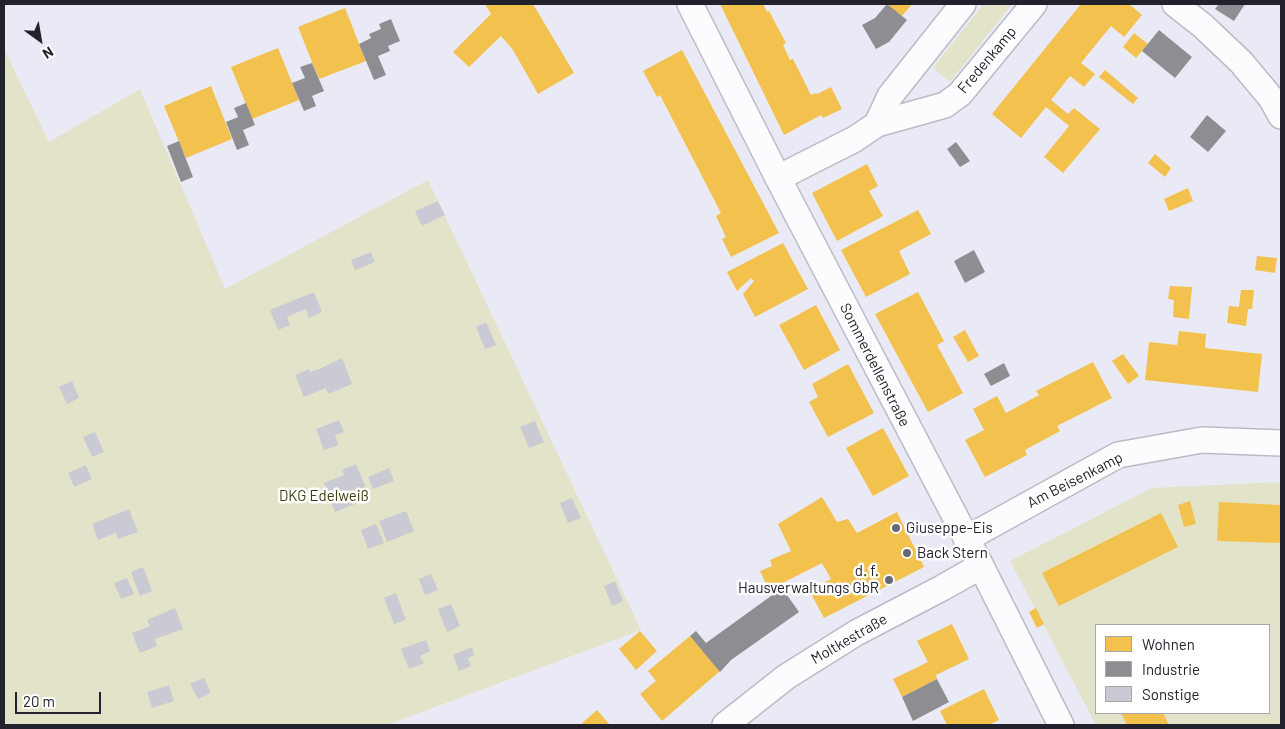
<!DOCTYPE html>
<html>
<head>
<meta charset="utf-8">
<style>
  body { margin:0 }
  #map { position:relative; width:1285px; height:729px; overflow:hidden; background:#eaeaf6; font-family:Barlow,sans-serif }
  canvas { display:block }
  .frame { position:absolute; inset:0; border:5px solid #22222c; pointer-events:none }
  .legend { position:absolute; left:1095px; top:624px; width:175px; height:90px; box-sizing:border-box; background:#fff; border:1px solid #a7a7ab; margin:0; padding:6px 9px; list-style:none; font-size:15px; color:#22222c }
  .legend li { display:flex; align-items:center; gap:10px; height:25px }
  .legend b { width:25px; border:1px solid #a7a7ab }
  .north { position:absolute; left:15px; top:15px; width:50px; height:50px; -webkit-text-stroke:4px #fff; paint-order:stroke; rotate:148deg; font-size:14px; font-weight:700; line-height:20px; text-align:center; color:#22222c }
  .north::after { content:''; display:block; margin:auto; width:18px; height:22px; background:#22222c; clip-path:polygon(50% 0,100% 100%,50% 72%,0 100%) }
  .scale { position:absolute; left:15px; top:692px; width:86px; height:22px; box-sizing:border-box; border:2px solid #22222c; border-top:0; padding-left:6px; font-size:15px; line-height:18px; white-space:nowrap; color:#22222c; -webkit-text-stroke:4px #fff; paint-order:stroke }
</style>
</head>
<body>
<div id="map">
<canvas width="1285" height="729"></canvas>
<div class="frame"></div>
<ul class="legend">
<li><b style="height:14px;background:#f2c14e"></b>Wohnen</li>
<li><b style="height:14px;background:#8d8d92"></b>Industrie</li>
<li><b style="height:14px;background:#cacad4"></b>Sonstige</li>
</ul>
<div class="north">N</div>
<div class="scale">20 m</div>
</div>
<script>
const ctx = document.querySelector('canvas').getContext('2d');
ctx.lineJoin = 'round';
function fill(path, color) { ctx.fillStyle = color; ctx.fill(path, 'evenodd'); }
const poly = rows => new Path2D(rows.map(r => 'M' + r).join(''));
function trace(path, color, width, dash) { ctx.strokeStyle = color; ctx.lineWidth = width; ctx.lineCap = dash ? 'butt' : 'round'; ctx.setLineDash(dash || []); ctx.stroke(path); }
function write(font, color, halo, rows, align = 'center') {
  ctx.font = font + ' Barlow,sans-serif'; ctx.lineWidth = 5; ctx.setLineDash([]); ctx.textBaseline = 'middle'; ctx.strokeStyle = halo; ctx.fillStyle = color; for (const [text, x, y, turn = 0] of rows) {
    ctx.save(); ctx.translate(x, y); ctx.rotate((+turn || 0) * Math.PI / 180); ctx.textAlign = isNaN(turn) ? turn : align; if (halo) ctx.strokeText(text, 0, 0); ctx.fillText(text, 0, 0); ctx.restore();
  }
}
const green = poly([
  [984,4,1012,4,950,82,933,68],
  [4,49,49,142,140,89,225,289,428,180,641,630,387,725,4,725],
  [1281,482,1281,725,1096,725,1010,561,1152,488],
  [1096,625,1269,625,1269,713,1096,713]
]);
const homes = poly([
  [485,4,533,4,574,73,538,94,513,50,501,36,469,67,453,52,491,14],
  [720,4,763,4,767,12,769,11,786,43,783,45,790,60,793,59,811,95,816,93,817,94,831,87,842,109,823,118,821,115,784,135],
  [886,4,912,4,902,16],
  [1081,4,1129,4,1142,15,1124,37,1111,26,1081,63,1095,74,1084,87,1070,76,1051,100,1068,114,1074,108,1100,129,1063,173,1044,157,1069,126,1046,107,1021,138,992,114],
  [345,8,366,61,319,79,298,27],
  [1134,33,1148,44,1136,58,1123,47],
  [278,48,299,100,252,119,231,67],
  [682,50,779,233,731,257,722,239,726,237,716,216,721,213,660,95,657,97,643,71],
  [1105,70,1138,98,1133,104,1099,77],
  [211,86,232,139,186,158,164,106],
  [1155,154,1171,168,1165,177,1148,163],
  [867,164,878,186,869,191,883,216,837,241,812,193],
  [1188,188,1193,201,1169,211,1164,199],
  [918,210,931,234,899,251,910,274,866,297,841,250],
  [783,243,808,289,755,317,743,294,754,281,751,278,737,291,727,272],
  [1257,256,1277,258,1275,273,1255,270],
  [1170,286,1192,287,1189,319,1173,317,1174,300,1168,299],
  [1241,290,1254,290,1252,309,1248,309,1246,326,1227,323,1229,306,1239,307],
  [918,292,944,341,937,345,963,393,928,412,875,314],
  [816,305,840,350,804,370,779,325],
  [965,330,979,356,968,362,953,337],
  [1179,331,1206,334,1205,348,1262,354,1258,392,1145,380,1149,342,1177,345],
  [1123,354,1139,376,1128,384,1112,361],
  [1093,362,1112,398,1057,426,1060,431,1025,450,1027,455,985,477,965,440,984,430,973,409,997,396,1006,413,1039,395,1036,391],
  [848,364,874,413,828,437,809,402,818,397,812,384],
  [883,428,909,476,873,496,846,448],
  [822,497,837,522,848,519,857,533,897,512,924,567,824,618,809,590,831,579,822,563,769,590,760,571,772,566,770,560,791,551,778,524],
  [1190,501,1196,524,1184,527,1178,505],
  [1219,502,1281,505,1281,543,1217,541],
  [1161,513,1178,547,1059,606,1042,573],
  [1036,608,1044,624,1037,628,1029,612],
  [952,624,969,659,936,675,937,679,902,697,893,679,928,662,917,641],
  [640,631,657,651,636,670,619,649],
  [690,636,720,671,662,721,640,694,656,681,648,671],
  [984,689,999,720,989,725,947,725,940,711],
  [597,710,610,725,580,725],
  [1121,713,1163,713,1169,725,1127,725]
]);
const industry = poly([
  [887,4,907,20,889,42,876,49,862,25,875,18],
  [1219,4,1245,4,1234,21,1215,9],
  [391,19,400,41,388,46,390,51,378,56,386,75,374,80,359,44,371,38,369,34,381,29,379,24],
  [1159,30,1192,57,1175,78,1142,51],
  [312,63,324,91,312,96,316,106,304,111,292,83,305,78,300,67],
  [246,103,255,125,243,130,249,145,237,150,226,122,238,117,234,108],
  [1207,115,1226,131,1208,152,1190,137],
  [179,141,193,177,181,182,167,146],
  [956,142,970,161,960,167,947,149],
  [974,250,985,272,965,283,954,261],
  [1004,363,1010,376,991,386,984,374],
  [782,588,799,612,731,660,720,672,690,636,696,631,706,643],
  [937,679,949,702,913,721,902,697]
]);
const building = poly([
  [438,201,445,215,422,226,415,211],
  [371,252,375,262,355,270,351,260],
  [314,292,322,312,309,318,306,309,296,313,287,317,290,325,278,330,270,310],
  [486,322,496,345,485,349,476,327],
  [342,358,352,384,328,394,326,388,304,397,295,375,309,369,310,372,319,369],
  [72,381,79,398,67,404,59,387],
  [339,420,344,432,335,435,339,445,324,450,316,429],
  [535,421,544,442,529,448,520,427],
  [95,432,104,452,92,457,83,437],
  [356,464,370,498,335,512,324,483,344,475,342,470],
  [86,465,92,479,74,487,68,473],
  [389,468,394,481,373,489,368,477],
  [572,498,581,518,568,523,560,503],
  [129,509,138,532,118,539,116,533,98,540,92,524],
  [406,511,414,531,387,542,379,521],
  [376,524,384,543,368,549,361,530],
  [143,567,152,591,140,596,131,572],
  [431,574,438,590,425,595,419,579],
  [127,578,134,594,121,599,114,583],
  [615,581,623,601,612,606,604,586],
  [396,593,406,620,394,624,384,598],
  [451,604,460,626,447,632,438,609],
  [175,608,183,629,155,639,157,646,140,653,132,633,150,626,147,620],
  [426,640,430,651,420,656,424,663,409,669,401,649],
  [472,647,474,655,468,658,471,666,459,671,453,655],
  [204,678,211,693,198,699,190,684],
  [169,685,174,701,152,708,147,692]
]);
const street = poly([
  [690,4,778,178,981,566,1061,725],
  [1175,4,1203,26,1241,62,1271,98,1281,116],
  [877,124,890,96,963,4],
  [778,178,855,139,877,124,945,105,960,94,1034,4],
  [966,539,1118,455,1202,440,1281,443],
  [725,725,786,677,856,633,942,588,981,566]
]);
const markers = [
  [896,528,5,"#686873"],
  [907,553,5,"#686873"],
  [889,580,5,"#686873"]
];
const streetNames = [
  ["Fredenkamp",987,60,-50],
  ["Sommerdellenstraße",875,365,63],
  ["Am Beisenkamp",1075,480,-27],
  ["Moltkestraße",849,639,-30]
];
const parkNames = [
  ["DKG Edelweiß",324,496]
];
const poiNames = [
  ["Giuseppe-Eis",906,528],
  ["Back Stern",917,553],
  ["d. f.",879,571,"right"],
  ["Hausverwaltungs GbR",879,588,"right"]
];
fill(green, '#e3e3c9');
fill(homes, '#f2c14e');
fill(industry, '#8d8d92');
fill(building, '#cacad4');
trace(street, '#bbbbc6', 28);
trace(street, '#fcfcfe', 25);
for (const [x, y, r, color] of markers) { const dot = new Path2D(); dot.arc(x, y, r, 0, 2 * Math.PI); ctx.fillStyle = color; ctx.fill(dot); trace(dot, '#fff', 2); }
write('15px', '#22222c', '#fff', streetNames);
write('15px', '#3f3d0c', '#fff', parkNames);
write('15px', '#22222c', '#fff', poiNames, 'left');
</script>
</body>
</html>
